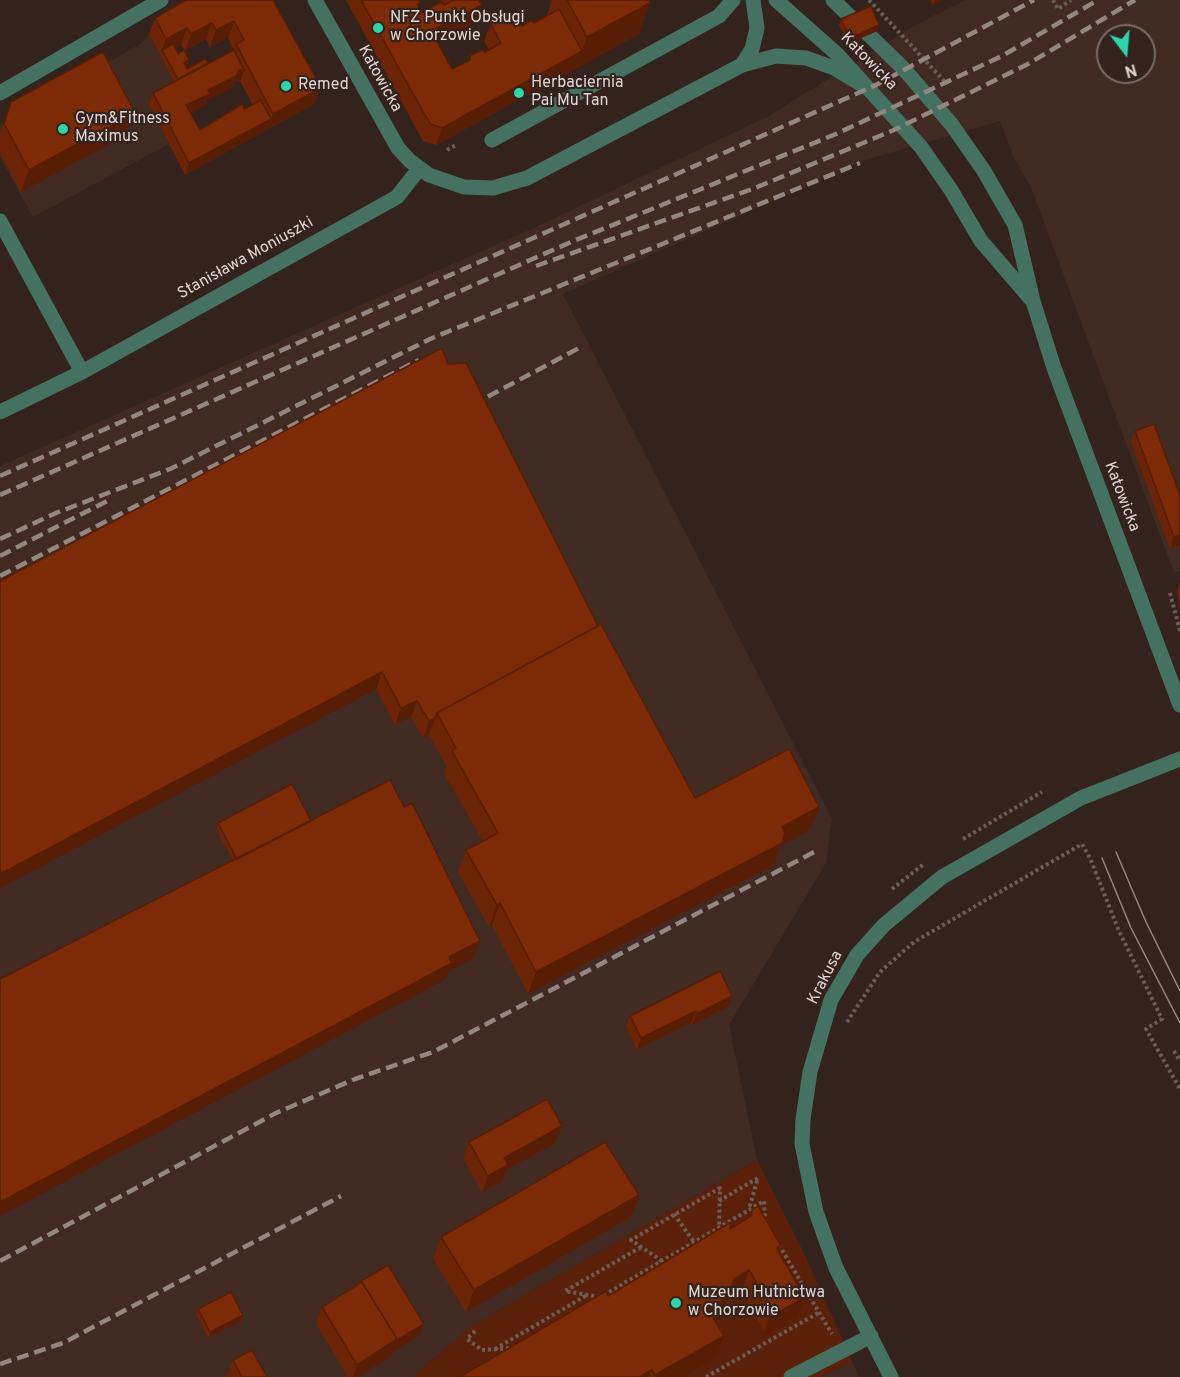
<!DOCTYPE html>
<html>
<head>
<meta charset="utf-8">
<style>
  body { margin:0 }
  #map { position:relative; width:1180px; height:1377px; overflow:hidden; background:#34231d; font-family:Overpass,sans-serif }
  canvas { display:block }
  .north { position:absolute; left:1096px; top:24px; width:60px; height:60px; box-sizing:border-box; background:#34231d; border:2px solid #7a6b65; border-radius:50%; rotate:164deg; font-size:16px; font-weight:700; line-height:24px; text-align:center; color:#e2d6d2 }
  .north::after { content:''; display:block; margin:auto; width:21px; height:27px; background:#2ed4aa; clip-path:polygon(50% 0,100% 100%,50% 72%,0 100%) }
</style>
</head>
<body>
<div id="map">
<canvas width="1180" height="1377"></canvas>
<div class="north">N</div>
</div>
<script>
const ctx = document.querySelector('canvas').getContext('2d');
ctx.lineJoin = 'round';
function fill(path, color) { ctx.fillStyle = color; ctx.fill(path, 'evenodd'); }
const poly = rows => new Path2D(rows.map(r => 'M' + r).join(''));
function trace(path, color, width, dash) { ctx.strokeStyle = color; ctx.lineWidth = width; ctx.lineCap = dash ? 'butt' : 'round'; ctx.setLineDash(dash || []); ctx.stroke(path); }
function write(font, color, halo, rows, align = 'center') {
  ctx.font = font + ' Overpass,sans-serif'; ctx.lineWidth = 4.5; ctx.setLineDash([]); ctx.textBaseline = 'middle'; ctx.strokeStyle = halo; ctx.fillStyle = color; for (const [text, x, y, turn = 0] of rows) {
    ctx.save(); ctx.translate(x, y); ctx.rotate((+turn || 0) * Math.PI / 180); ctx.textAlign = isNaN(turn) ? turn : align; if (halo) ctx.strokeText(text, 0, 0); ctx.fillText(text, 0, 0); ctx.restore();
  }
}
const built = poly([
  [965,0,1180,0,1180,571,1174,573,1031,187,1014,158,1000,121,865,160,563,294,832,819,826,863,729,1025,757,1160,472,1326,412,1377,0,1377,0,466,538,226,767,117,921,22],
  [1108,36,1144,36,1144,72,1108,72],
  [149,34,178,89,149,104,169,144,33,217,0,157,0,125,142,43],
  [852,1361,859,1377,821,1377]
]);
const green = poly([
  [757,1160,803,1251,852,1361,821,1377,412,1377,472,1326]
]);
const path = poly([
  [869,0,946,83],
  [1053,0,1058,9,1071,0],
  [447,150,456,145],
  [1170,593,1180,631],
  [963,839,1042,792],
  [892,889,924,864],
  [847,1022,880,972,914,942,1082,844,1090,858,1119,931,1162,1019,1146,1029,1180,1089],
  [1174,1051,1180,1061],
  [719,1201,758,1178,749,1209],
  [674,1214,694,1242],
  [779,1245,832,1334],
  [662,1261,631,1240,720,1188,719,1228],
  [604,1295,764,1201,765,1220],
  [600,1297,565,1291,641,1247],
  [475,1331,467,1339,482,1350,513,1348],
  [495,1349,587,1295],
  [706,1377,818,1313]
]);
const minor = poly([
  [315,0,398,148,410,161,429,175,464,187,493,188,527,178,742,65,776,56,806,58,834,68,871,90],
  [776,0,837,54,921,147,951,190,981,241,1031,299],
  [833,0,903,68,952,125,984,171,1015,225,1033,301,1054,368,1180,705],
  [742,65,752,49,757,28,753,0],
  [0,93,161,0],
  [492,140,719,16,733,0],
  [0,221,82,372],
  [0,412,82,372,397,197,419,169],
  [791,1377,871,1336],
  [891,1377,836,1268,816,1212,802,1144,803,1119,810,1072,831,1000,857,955,884,925,942,877,1081,798,1180,759]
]);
const tram = poly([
  [1116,852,1146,922,1180,991],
  [1102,858,1131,928,1180,1023]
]);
const rail = poly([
  [536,266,755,188,894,130,1028,64,1135,0],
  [472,405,581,347],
  [0,476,876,85,1034,0],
  [0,495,571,242,836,134,1002,56,1098,0],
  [0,539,56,513,170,469,430,339,860,163],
  [0,556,109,500],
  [0,576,419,360],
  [0,1261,276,1113,355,1079,433,1052,818,850],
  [0,1364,63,1343,341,1196]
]);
const wall = poly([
  [273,0,314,104,185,175,149,104,153,93,174,82,149,34,155,18],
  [228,38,234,50,208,63,187,69,185,67,187,66,189,60,185,51,206,39,210,47],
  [181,45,184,50,178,54,175,48],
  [235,81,240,81,253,105,200,130,190,113,206,105,207,100,232,88],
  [346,0,421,0,418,7,421,13,444,5,441,0,479,0,476,22,437,42,452,69,469,61,471,55,485,52,489,50,484,41,491,24,512,23,522,26,534,23,547,16,552,0,649,0,639,34,436,145,423,141],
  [930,0,943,0,933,5],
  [841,19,879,25,877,31,848,44,839,25],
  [11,102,127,135,21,192,0,154,0,134],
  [448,364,598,626,695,798,819,807,811,829,781,845,774,865,528,994,492,925,489,927,458,872,466,850,483,841,444,773,447,767,429,735,423,738,411,717,395,725,376,689],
  [1135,431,1180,545,1170,549,1131,442],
  [1180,582,1180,611,1177,591],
  [311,821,474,958,449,971,446,979,233,861,216,829,218,823],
  [728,1007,692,1025,691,1023,637,1050,626,1027,630,1016],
  [469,1142,555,1143,506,1170,502,1181,482,1192,463,1159],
  [639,1195,631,1217,466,1312,433,1259,441,1237],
  [752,1210,778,1252,797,1319,762,1339,765,1332,741,1292,727,1301,720,1319,715,1322,724,1336,716,1358,683,1377,460,1377,730,1229,749,1218],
  [358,1283,419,1336,393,1352,391,1356,358,1377,348,1377,316,1324,322,1307,357,1285],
  [198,1309,243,1315,241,1321,208,1338,196,1315],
  [233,1360,267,1377,227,1377]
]);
const shadedWall = poly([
  [935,0,943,0,933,5],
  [650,3,639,34,436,145,442,128,582,51,587,37],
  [482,5,476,22,425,48,431,31],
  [234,21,228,38,210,47,216,30],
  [212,23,206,39,185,51,191,34],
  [879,25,877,31,848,44,850,38],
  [187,28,181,45,164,53,162,50,166,39],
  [189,60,187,66,181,69,184,63],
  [239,70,244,70,240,81,235,81,232,88,207,100,206,105,182,117,186,105],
  [321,88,314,104,185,175,189,163,271,119,273,114],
  [135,113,127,135,21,192,29,170],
  [1180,535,1180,545,1170,549,1174,537],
  [382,672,376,689,0,888,0,874],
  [417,701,411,717,395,725,401,708],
  [435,718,429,735,423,738,429,721],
  [819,807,811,829,781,845,774,865,528,994,536,972,782,827],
  [500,903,492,925,489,927,497,905],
  [480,941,474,958,449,971,446,979,0,1216,0,1202],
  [732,996,728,1007,692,1025,696,1014],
  [696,1011,691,1023,637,1050,641,1038],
  [562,1126,555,1143,506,1170,502,1181,482,1192,488,1176,504,1158],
  [639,1195,631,1217,466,1312,474,1290],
  [749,1270,741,1292,727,1301,720,1319,700,1331,708,1309,734,1279],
  [805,1297,797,1319,762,1339,770,1317],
  [243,1315,241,1321,208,1338,210,1332],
  [424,1324,419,1336,393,1352,391,1356,358,1377,353,1377,357,1365,397,1339],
  [724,1336,716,1358,683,1377,655,1377,655,1375],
  [652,1370,649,1377,639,1377]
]);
const building = poly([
  [186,0,273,0,321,88,273,114,236,44,244,40,234,21,216,30,212,23,191,34,187,28,166,39,155,18,186,0],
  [361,0,421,0,417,4,421,13,441,2,444,5,454,0,479,0,482,5,431,31,452,69,470,60,471,55,482,50,485,52,501,43,491,24,508,15,512,23,518,20,522,26,532,20,534,23,559,9,582,51,442,128,430,124,361,0],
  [567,0,649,0,650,3,587,37,567,0],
  [871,6,879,25,850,38,841,19,871,6],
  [173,44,178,54,184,50,189,60,184,63,187,69,205,59,208,63,178,79,162,50,173,44],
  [234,50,244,70,239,70,236,76,208,90,210,94,186,105,200,130,242,104,244,109,261,100,271,119,189,163,153,93,234,50],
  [103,52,135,113,29,170,4,124,11,102,103,52],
  [442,348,448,364,466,363,598,626,437,713,435,718,429,721,417,701,401,708,382,672,0,874,0,581,442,348],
  [1154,424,1180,495,1180,535,1174,537,1135,431,1154,424],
  [601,624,695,798,789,749,819,807,782,827,785,833,782,843,536,972,500,903,497,905,466,850,498,833,452,751,456,748,437,713,601,624],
  [390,780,404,807,412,803,480,941,449,957,452,963,0,1202,0,979,390,780],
  [292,784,311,821,237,859,218,823,292,784],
  [720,971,732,996,696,1014,696,1011,641,1038,630,1016,720,971],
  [547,1099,562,1126,504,1158,508,1165,488,1176,469,1142,547,1099],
  [605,1142,639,1195,474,1290,441,1237,605,1142],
  [758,1206,781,1246,777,1248,779,1253,805,1297,770,1317,774,1312,749,1270,734,1279,728,1297,708,1309,724,1336,655,1375,652,1370,639,1377,460,1377,606,1291,608,1296,731,1222,730,1229,751,1216,752,1210,758,1206],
  [388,1265,424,1324,397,1340,397,1339,362,1282,358,1284,358,1283,388,1265],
  [362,1282,397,1339,357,1365,322,1307,362,1282],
  [231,1292,243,1315,210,1332,198,1309,231,1292],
  [252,1350,267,1377,242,1377,233,1360,252,1350]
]);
const markers = [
  [378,28,6,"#2ed4aa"],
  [286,86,6,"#2ed4aa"],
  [519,93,6,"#2ed4aa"],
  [63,129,6,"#2ed4aa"],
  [676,1303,6,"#2ed4aa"]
];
const poiNames = [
  ["NFZ Punkt Obsługi",390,19],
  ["w Chorzowie",390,37],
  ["Herbaciernia",531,84],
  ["Pai Mu Tan",531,102],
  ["Remed",298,86],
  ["Gym&Fitness",75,120],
  ["Maximus",75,138],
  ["Muzeum Hutnictwa",688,1294],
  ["w Chorzowie",688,1312]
];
const streetNames = [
  ["Katowicka",868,62,46],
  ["Katowicka",379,79,61],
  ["Stanisława Moniuszki",246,259,-29],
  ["Katowicka",1121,497,69],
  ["Krakusa",826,978,-63]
];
fill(built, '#412a22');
fill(green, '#5b200a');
trace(path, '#6c5d57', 4, [3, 3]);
trace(minor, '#457162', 15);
trace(tram, '#948681', 1.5);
trace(rail, '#948681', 4.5, [12, 6]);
fill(wall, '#6c2406');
fill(shadedWall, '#581d05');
fill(building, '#7d2a07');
trace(building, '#581d05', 1.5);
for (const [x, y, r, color] of markers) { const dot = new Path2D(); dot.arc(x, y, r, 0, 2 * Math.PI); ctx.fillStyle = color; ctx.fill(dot); trace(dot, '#34231d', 2); }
write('16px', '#e2d6d2', '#34231d', poiNames, 'left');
write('16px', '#e2d6d2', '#34231d', streetNames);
</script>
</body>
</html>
